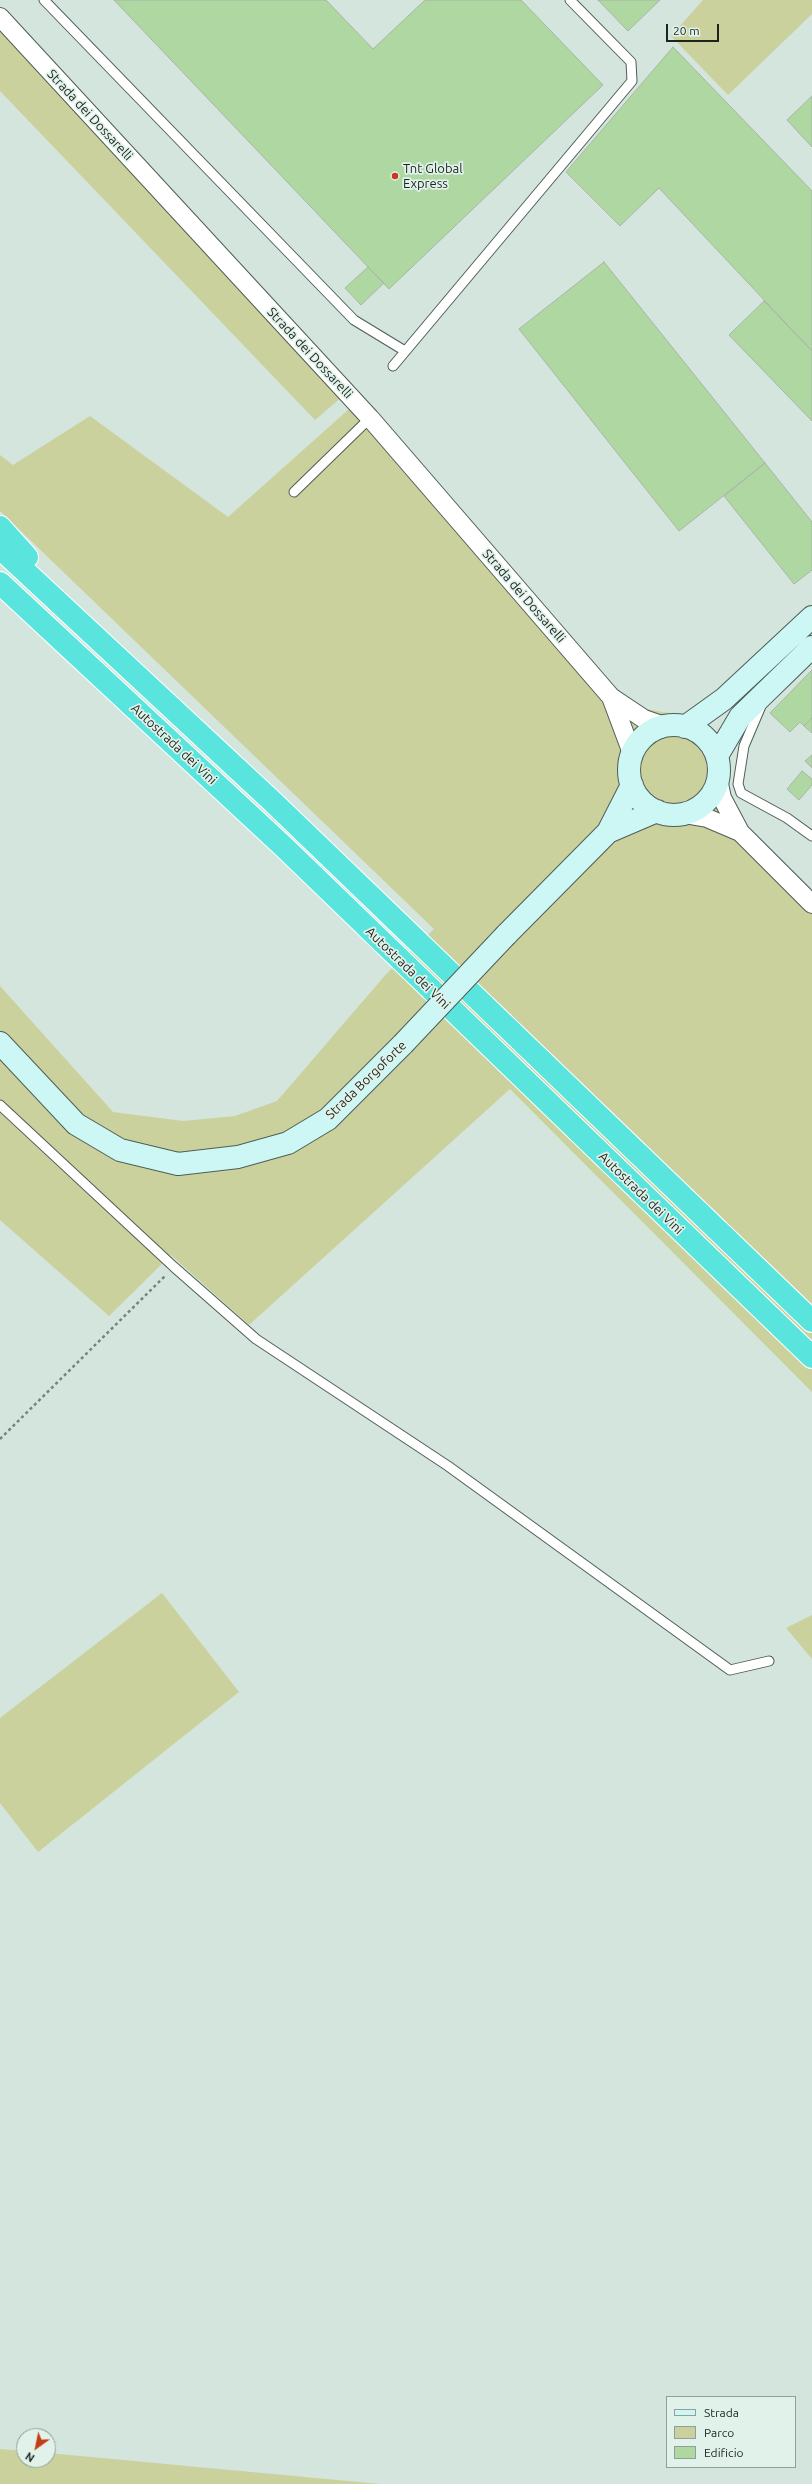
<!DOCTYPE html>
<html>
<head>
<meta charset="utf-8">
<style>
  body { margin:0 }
  #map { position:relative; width:812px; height:2484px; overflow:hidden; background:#d3e5dc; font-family:Ubuntu,sans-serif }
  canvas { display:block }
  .legend { position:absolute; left:666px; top:2396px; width:130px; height:72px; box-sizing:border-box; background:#e0f2e9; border:1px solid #92a099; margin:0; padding:5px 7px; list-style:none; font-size:12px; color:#1d2420 }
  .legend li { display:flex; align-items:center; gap:8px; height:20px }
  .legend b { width:20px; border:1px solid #92a099 }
  .north { position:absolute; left:16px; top:2428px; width:40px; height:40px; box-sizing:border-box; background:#e0f2e9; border:1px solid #92a099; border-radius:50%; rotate:213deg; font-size:11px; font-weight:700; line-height:16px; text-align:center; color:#1d2420 }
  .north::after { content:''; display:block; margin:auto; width:14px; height:18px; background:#c53c16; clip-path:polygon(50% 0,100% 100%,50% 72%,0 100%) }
  .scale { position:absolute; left:666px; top:24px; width:53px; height:18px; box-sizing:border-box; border:2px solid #1d2420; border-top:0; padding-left:5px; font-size:12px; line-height:14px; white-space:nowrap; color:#1d2420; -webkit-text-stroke:3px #e0f2e9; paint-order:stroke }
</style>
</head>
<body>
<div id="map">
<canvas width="812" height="2484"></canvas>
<ul class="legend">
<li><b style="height:5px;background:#cdf7f5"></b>Strada</li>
<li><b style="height:11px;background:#cbd19c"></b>Parco</li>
<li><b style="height:11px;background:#aed7a2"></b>Edificio</li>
</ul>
<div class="north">N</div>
<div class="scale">20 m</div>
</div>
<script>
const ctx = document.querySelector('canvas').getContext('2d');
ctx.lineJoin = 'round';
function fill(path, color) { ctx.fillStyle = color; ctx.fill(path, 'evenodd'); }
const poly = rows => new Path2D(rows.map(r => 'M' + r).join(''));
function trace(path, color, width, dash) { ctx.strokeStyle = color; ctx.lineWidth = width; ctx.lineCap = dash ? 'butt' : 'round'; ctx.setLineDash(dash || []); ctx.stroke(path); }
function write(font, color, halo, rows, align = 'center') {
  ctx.font = font + ' Ubuntu,sans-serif'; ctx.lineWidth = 3.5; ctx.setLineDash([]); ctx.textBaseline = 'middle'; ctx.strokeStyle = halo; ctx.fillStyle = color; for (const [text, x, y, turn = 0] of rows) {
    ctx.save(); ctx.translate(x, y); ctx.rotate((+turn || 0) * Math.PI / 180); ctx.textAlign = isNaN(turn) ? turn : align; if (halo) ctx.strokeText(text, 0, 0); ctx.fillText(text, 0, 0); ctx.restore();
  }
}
const green = poly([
  [703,0,812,0,812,14,728,95,671,36],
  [0,7,349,391,315,420,0,91],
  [358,401,595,670,641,708,678,715,711,733,727,771,728,800,776,870,812,905,812,1392,510,1089,249,1325,171,1255,109,1316,0,1220,0,986,113,1112,183,1121,235,1116,277,1101,388,972,434,929,0,511,0,455,13,465,90,416,228,517],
  [162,1593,239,1692,38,1852,0,1803,0,1718],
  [812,1615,812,1659,786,1628],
  [0,2449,24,2451,24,2460,48,2460,48,2453,380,2484,0,2484]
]);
const building = poly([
  [114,0,326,0,373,49,425,0,521,0,603,85,389,289,114,0],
  [598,0,660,0,628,31,598,0],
  [673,47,812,191,812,351,659,188,620,226,566,172,673,47],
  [812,96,812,147,787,120,812,96],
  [604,262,765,463,679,531,519,329,604,262],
  [368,267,384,283,361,305,345,288,368,267],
  [764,301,812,351,812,421,729,335,764,301],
  [765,463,812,522,812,570,794,584,724,496,765,463],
  [812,670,812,718,804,726,800,722,790,732,770,713,812,670],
  [812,718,812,733,804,726,812,718],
  [812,755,812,768,805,761,812,755],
  [802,771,812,779,812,785,799,800,787,789,802,771]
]);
const path = poly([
  [0,1439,165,1276]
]);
const service = poly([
  [44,0,354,320,405,351],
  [393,366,632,81,631,62,570,0],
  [294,492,370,418],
  [761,706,744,746,738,784,741,793,787,818,812,836],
  [0,1105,174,1267,256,1339,448,1466,730,1670,769,1661]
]);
const minor = poly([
  [0,17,370,418,611,697,644,719,664,726],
  [611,697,632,753],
  [718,779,722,798,740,832,812,904],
  [684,814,707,818,740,832]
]);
const secondary = poly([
  '629 770a45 45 0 1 1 90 0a45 45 0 1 1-90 0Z',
  [685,727,724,699,812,617],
  [717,756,740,717,812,647],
  [608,832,657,811],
  [506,935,608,832,632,785],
  [0,1043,76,1124,120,1150,178,1164,238,1157,288,1143,328,1119,403,1044]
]);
const motorway = poly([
  [0,527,27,557],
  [0,548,274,803,812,1321],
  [0,583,285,848,812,1357]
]);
const secondaryBridge = poly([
  [403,1044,506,935]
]);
const markers = [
  [395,176,4,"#c53c16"]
];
const streetNames = [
  ["Strada dei Dossarelli",90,115,47],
  ["Strada dei Dossarelli",310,353,47],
  ["Strada dei Dossarelli",524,596,49],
  ["Autostrada dei Vini",174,744,43],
  ["Autostrada dei Vini",408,968,44],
  ["Strada Borgoforte",366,1080,-44],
  ["Autostrada dei Vini",641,1193,44]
];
const poiNames = [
  ["Tnt Global",403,169],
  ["Express",403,184]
];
fill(green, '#cbd19c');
fill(building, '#aed7a2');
trace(building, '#aab5a7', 1);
trace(service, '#4e5e56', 11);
trace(minor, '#4e5e56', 20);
trace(secondary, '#4e5e56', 24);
trace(motorway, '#fff', 24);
trace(path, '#76837c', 2.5, [3, 3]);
trace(service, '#fff', 9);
trace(minor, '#fff', 18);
trace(secondary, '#cdf7f5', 22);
trace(motorway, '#59e5de', 22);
trace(secondaryBridge, '#4e5e56', 24, []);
trace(secondaryBridge, '#cdf7f5', 22);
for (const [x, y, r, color] of markers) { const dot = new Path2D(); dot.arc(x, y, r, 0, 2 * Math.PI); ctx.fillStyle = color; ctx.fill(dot); trace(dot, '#e0f2e9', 1.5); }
write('13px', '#1d2420', '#e0f2e9', streetNames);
write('13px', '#1d2420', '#e0f2e9', poiNames, 'left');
</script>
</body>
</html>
